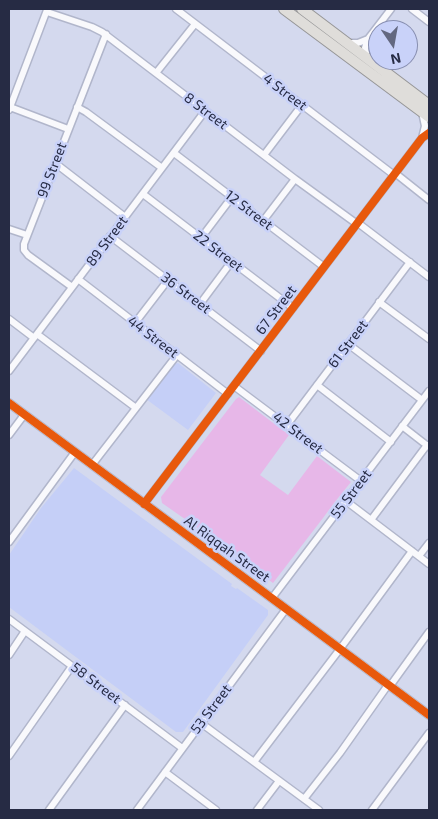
<!DOCTYPE html>
<html>
<head>
<meta charset="utf-8">
<style>
  body { margin:0 }
  #map { position:relative; width:438px; height:819px; overflow:hidden; background:#d4d9ee; font-family:"Exo 2",sans-serif }
  canvas { display:block }
  .frame { position:absolute; inset:0; border:10px solid #262b44; pointer-events:none }
  .north { position:absolute; left:368px; top:20px; width:50px; height:50px; box-sizing:border-box; background:#c9d2f9; border:1px solid #888fb1; border-radius:50%; rotate:168deg; font-size:14px; font-weight:700; line-height:20px; text-align:center; color:#262b44 }
  .north::after { content:''; display:block; margin:auto; width:18px; height:22px; background:#636880; clip-path:polygon(50% 0,100% 100%,50% 72%,0 100%) }
</style>
</head>
<body>
<div id="map">
<canvas width="438" height="819"></canvas>
<div class="frame"></div>
<div class="north">N</div>
</div>
<script>
const ctx = document.querySelector('canvas').getContext('2d');
ctx.lineJoin = 'round';
function fill(path, color) { ctx.fillStyle = color; ctx.fill(path, 'evenodd'); }
const poly = rows => new Path2D(rows.map(r => 'M' + r).join(''));
function trace(path, color, width, dash) { ctx.strokeStyle = color; ctx.lineWidth = width; ctx.lineCap = dash ? 'butt' : 'round'; ctx.setLineDash(dash || []); ctx.stroke(path); }
function write(font, color, halo, rows, align = 'center') {
  ctx.font = font + ' "Exo 2",sans-serif'; ctx.lineWidth = 5; ctx.setLineDash([]); ctx.textBaseline = 'middle'; ctx.strokeStyle = halo; ctx.fillStyle = color; for (const [text, x, y, turn = 0] of rows) {
    ctx.save(); ctx.translate(x, y); ctx.rotate((+turn || 0) * Math.PI / 180); ctx.textAlign = isNaN(turn) ? turn : align; if (halo) ctx.strokeText(text, 0, 0); ctx.fillText(text, 0, 0); ctx.restore();
  }
}
const built = poly([
  [178,363,216,393,188,430,146,399,174,364],
  [74,468,232,584,231,586,236,589,237,588,268,610,268,615,183,732,176,732,9,607,9,555,41,508]
]);
const green = poly([
  [239,397,289,435,260,475,288,495,317,456,351,482,334,503,323,518,273,583,212,538,162,503,161,497,236,399]
]);
const minor = poly([
  [176,9,394,175],
  [412,9,429,22],
  [47,12,92,27,102,32,295,179,357,224],
  [347,43,358,43,368,39],
  [367,58,365,48,368,39,391,9],
  [156,73,195,24],
  [10,107,68,129],
  [77,107,86,112,162,168],
  [9,110,47,10],
  [422,112,425,126,422,138],
  [174,153,324,267],
  [264,155,302,105],
  [55,163,125,217],
  [395,173,429,200],
  [143,194,293,308],
  [263,221,295,179],
  [358,223,429,277],
  [9,229,27,235],
  [110,236,261,351],
  [201,238,232,197],
  [78,279,228,394],
  [72,287,28,255,24,250,24,244,106,34],
  [379,302,429,339],
  [200,304,232,261],
  [9,319,34,338],
  [135,323,168,280],
  [37,334,136,408],
  [348,344,422,400],
  [9,371,205,111],
  [317,385,391,442],
  [234,386,361,481],
  [287,425,410,262],
  [402,426,429,447],
  [9,435,24,415],
  [92,465,177,355],
  [346,501,429,564],
  [144,504,422,138,429,133],
  [371,520,427,445],
  [9,542,75,452],
  [419,556,429,543],
  [272,598,429,391],
  [9,619,182,748],
  [9,655,25,631],
  [390,686,429,632],
  [201,723,319,810],
  [9,756,72,666],
  [254,762,340,649,412,551],
  [165,772,216,810],
  [304,799,340,753,388,685],
  [49,810,125,705],
  [137,810,286,609],
  [257,810,279,781],
  [372,810,429,733]
]);
const tertiary = poly([
  [9,403,429,715]
]);
const primary = poly([
  [284,9,429,117],
  [302,9,429,105]
]);
const cycleway = poly([
  [9,403,429,715],
  [144,504,422,138,429,133]
]);
const streetNames = [
  ["4 Street",285,92,37],
  ["8 Street",206,111,37],
  ["99 Street",52,170,-69],
  ["12 Street",249,210,37],
  ["89 Street",107,241,-53],
  ["22 Street",218,251,37],
  ["36 Street",186,293,37],
  ["67 Street",276,310,-53],
  ["44 Street",153,337,37],
  ["61 Street",348,344,-53],
  ["42 Street",298,433,37],
  ["55 Street",351,494,-53],
  ["Al Riqqah Street",227,549,36],
  ["58 Street",96,683,37],
  ["53 Street",211,709,-53]
];
fill(built, '#c5cff7');
fill(green, '#e7b7e8');
trace(minor, '#b1b6cb', 9);
trace(tertiary, '#b1b6cb', 10);
trace(primary, '#969697', 12);
trace(minor, '#f9f9fc', 6);
trace(tertiary, '#f9f9fc', 8);
trace(primary, '#dfddda', 10);
trace(cycleway, '#e8590c', 8);
write('14px', '#262b44', '#c9d2f9', streetNames);
</script>
</body>
</html>
